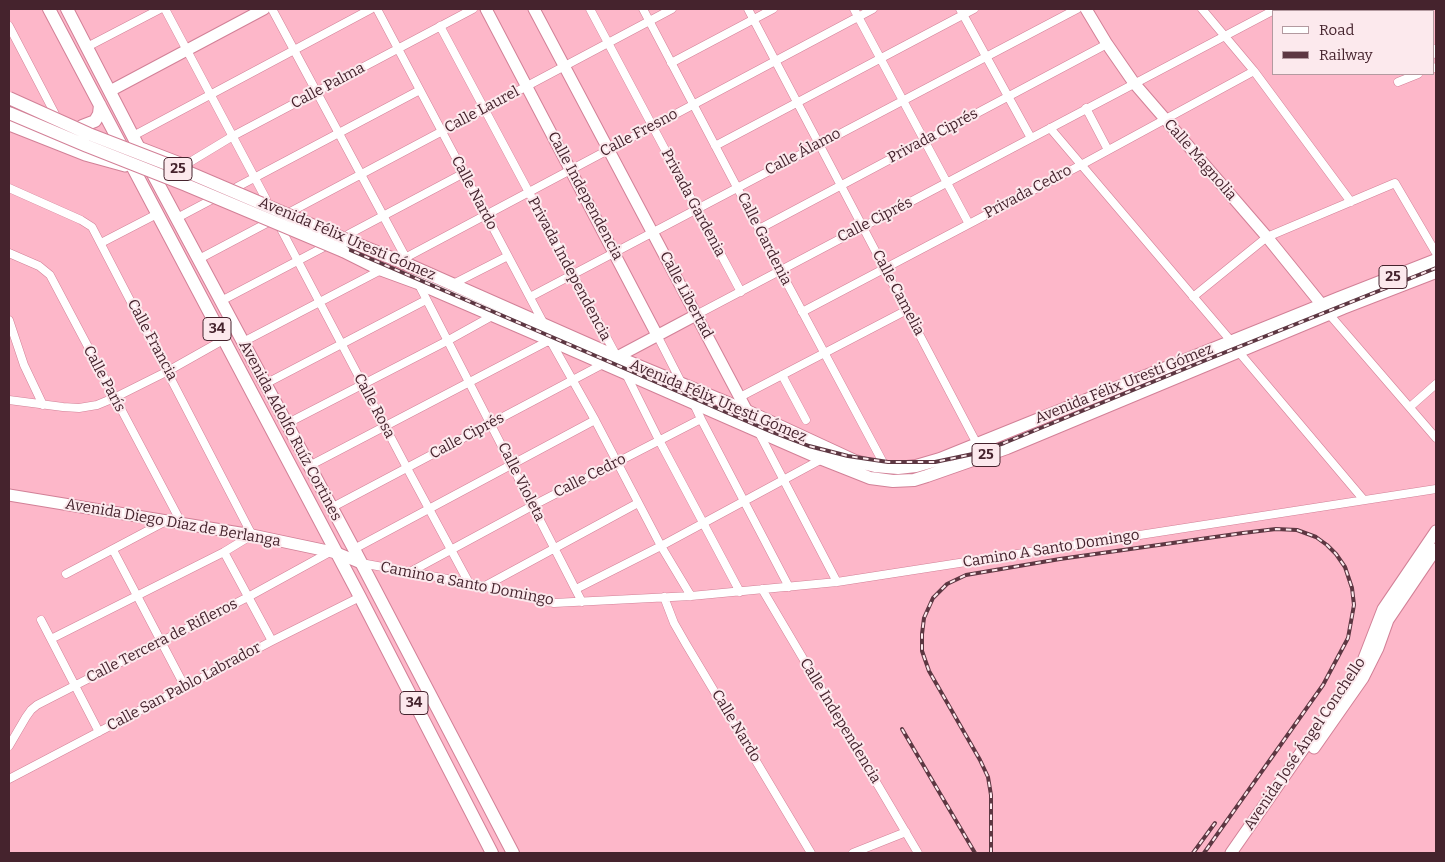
<!DOCTYPE html>
<html>
<head>
<meta charset="utf-8">
<style>
  body { margin:0 }
  #map { position:relative; width:1445px; height:862px; overflow:hidden; background:#fdb7c9; font-family:Bitter,serif }
  canvas { display:block }
  .frame { position:absolute; inset:0; border:10px solid #45232d; pointer-events:none }
  .legend { position:absolute; left:1272px; top:10px; width:162px; height:65px; box-sizing:border-box; background:#fce9ed; border:1px solid #b39aa0; margin:0; padding:6px 9px; list-style:none; font-size:15px; color:#45232d }
  .legend li { display:flex; align-items:center; gap:10px; height:25px }
  .legend b { width:25px; border:1px solid #b39aa0 }
</style>
</head>
<body>
<div id="map">
<canvas width="1445" height="862"></canvas>
<div class="frame"></div>
<ul class="legend">
<li><b style="height:6px;background:#fff"></b>Road</li>
<li><b style="height:6px;background:#5d3742"></b>Railway</li>
</ul>
</div>
<script>
const ctx = document.querySelector('canvas').getContext('2d');
ctx.lineJoin = 'round';
const poly = rows => new Path2D(rows.map(r => 'M' + r).join(''));
function trace(path, color, width, dash) { ctx.strokeStyle = color; ctx.lineWidth = width; ctx.lineCap = dash ? 'butt' : 'round'; ctx.setLineDash(dash || []); ctx.stroke(path); }
function write(font, color, halo, rows, align = 'center') {
  ctx.font = font + ' Bitter,serif'; ctx.lineWidth = 4; ctx.setLineDash([]); ctx.textBaseline = 'middle'; ctx.strokeStyle = halo; ctx.fillStyle = color; for (const [text, x, y, turn = 0] of rows) {
    ctx.save(); ctx.translate(x, y); ctx.rotate((+turn || 0) * Math.PI / 180); ctx.textAlign = isNaN(turn) ? turn : align; if (halo) ctx.strokeText(text, 0, 0); ctx.fillText(text, 0, 0); ctx.restore();
  }
}
const street = poly([
  [165,9,266,199],
  [272,9,407,260],
  [377,9,544,324],
  [590,9,741,292],
  [643,9,759,229,780,270,886,468],
  [748,9,977,444],
  [854,9,969,224],
  [960,9,1031,138],
  [1202,9,1254,71,1351,202],
  [1412,9,1413,11],
  [9,26,55,114],
  [440,26,616,355],
  [87,47,160,9],
  [1434,49,1436,54],
  [671,63,773,9],
  [1434,68,1436,67],
  [1398,82,1418,74],
  [1086,108,1108,150],
  [1050,128,1231,341],
  [133,136,371,9],
  [715,146,974,9],
  [185,165,233,136,473,9],
  [237,187,420,90],
  [9,188,81,220,92,227,252,535,224,552,51,639],
  [292,211,672,9],
  [177,218,211,200],
  [281,229,407,468,469,583],
  [759,229,1107,44],
  [349,234,464,173],
  [101,243,157,214],
  [9,253,39,266,50,275,182,524],
  [405,258,873,9],
  [199,259,267,223],
  [418,283,582,602],
  [453,284,508,256],
  [530,297,1077,9],
  [1193,297,1267,237,1395,183,1436,253],
  [221,301,324,247],
  [802,312,1081,165,1254,71],
  [1329,314,1436,438],
  [696,315,1276,9],
  [9,320,24,365,43,405],
  [657,335,681,382],
  [243,342,381,270],
  [1238,351,1363,499],
  [626,374,659,440,740,592],
  [782,375,806,420],
  [265,384,426,300],
  [740,397,907,310],
  [9,400,63,407,79,408,97,405,114,398,168,371,223,340],
  [1410,407,1436,384],
  [701,419,789,587],
  [286,424,447,341,492,316],
  [758,431,837,582],
  [309,466,550,340,595,420,661,546,691,596],
  [331,508,603,364],
  [354,549,595,420],
  [113,550,185,687],
  [224,552,272,641],
  [361,563,469,583,554,603,691,596,837,582,1436,489],
  [410,572,532,506,701,419,693,402],
  [66,574,166,521],
  [485,586,638,503],
  [576,589,661,546,822,459],
  [762,589,918,853],
  [664,597,674,623,686,644,811,853],
  [41,620,99,732],
  [9,746,26,717,31,710,37,705,248,597,330,552],
  [9,779,272,641,360,597],
  [853,853,906,832]
]);
const secondary = poly([
  [486,9,657,335],
  [534,9,757,430],
  [1086,9,1107,44,1134,83,1267,237,1322,305],
  [110,91,264,9],
  [9,125,85,155,125,166],
  [141,148,180,163],
  [617,357,696,315],
  [9,495,252,535,337,553,361,563],
  [1314,748,1363,678,1378,648,1388,620,1436,549],
  [1231,853,1361,666,1383,609,1436,531]
]);
const primary = poly([
  [49,9,360,597,492,853],
  [67,9,139,148,354,549,513,853],
  [82,126,95,121,99,114,100,105],
  [347,240,409,265,617,357,747,411,855,461,875,466,898,468,916,466,940,459,1339,298,1436,260],
  [343,251,377,268,418,283,550,340,822,459,870,478,893,481,914,480,927,476,1007,448,1343,308,1436,272]
]);
const rail = poly([
  [9,108,269,215,772,432,809,446,848,456,888,462,935,462,973,454,1004,443,1206,360,1436,268],
  [902,729,975,853],
  [991,853,991,795,988,777,980,760,929,671,922,651,922,634,924,618,933,598,947,584,966,575,1060,559,1243,533,1276,529,1297,530,1316,537,1327,545,1336,554,1345,567,1352,588,1354,605,1348,638,1323,685,1204,853],
  [1193,853,1215,823]
]);
const primaryBridge = poly([
  [9,98,89,134,190,173,347,240],
  [9,113,87,146,186,185,343,251]
]);
const shields = [
  [178,169,28],
  [1393,277,28],
  [217,329,28],
  [986,455,28],
  [414,703,28]
];
const shieldNames = [
  ["25",178,169],
  ["25",1393,277],
  ["34",217,329],
  ["25",986,455],
  ["34",414,703]
];
const streetNames = [
  ["Calle Palma",328,86,-28],
  ["Calle Laurel",482,110,-28],
  ["Calle Fresno",639,133,-28],
  ["Privada Ciprés",933,136,-28],
  ["Calle Álamo",803,152,-28],
  ["Calle Magnolia",1200,160,49],
  ["Privada Cedro",1028,192,-28],
  ["Calle Nardo",474,193,62],
  ["Calle Independencia",585,196,62],
  ["Privada Gardenia",693,203,62],
  ["Calle Ciprés",875,220,-27],
  ["Avenida Félix Uresti Gómez",347,239,23],
  ["Calle Gardenia",764,239,63],
  ["Privada Independencia",569,269,62],
  ["Calle Camelia",898,293,62],
  ["Calle Libertad",686,295,62],
  ["Calle Francia",152,340,62],
  ["Calle París",104,379,62],
  ["Avenida Félix Uresti Gómez",1124,384,-22],
  ["Avenida Félix Uresti Gómez",718,401,23],
  ["Calle Rosa",374,406,62],
  ["Avenida Adolfo Ruíz Cortines",290,431,62],
  ["Calle Ciprés",467,436,-28],
  ["Calle Cedro",590,476,-27],
  ["Calle Violeta",521,482,63],
  ["Avenida Diego Díaz de Berlanga",173,523,10],
  ["Camino A Santo Domingo",1051,549,-9],
  ["Camino a Santo Domingo",467,584,11],
  ["Calle Tercera de Rifleros",162,641,-27],
  ["Calle San Pablo Labrador",184,687,-28],
  ["Calle Independencia",840,721,59],
  ["Calle Nardo",736,726,59],
  ["Avenida José Ángel Conchello",1305,744,-56]
];
trace(street, '#d28097', 9);
trace(secondary, '#d28097', 13);
trace(primary, '#d28097', 14);
trace(street, '#fff', 8);
trace(secondary, '#fff', 11);
trace(primary, '#fff', 12);
trace(rail, '#5d3742', 4);
trace(rail, '#fce9ed', 2, [5.5]);
trace(primaryBridge, '#d28097', 14, []);
trace(primaryBridge, '#fff', 12);
for (const [x, y, w] of shields) { const box = new Path2D(); box.roundRect(x - w / 2, y - 11.5, w, 23, 4); ctx.fillStyle = '#fce9ed'; ctx.fill(box); trace(box, '#45232d', 1); }
write('bold 14px', '#45232d', null, shieldNames);
write('15px', '#45232d', '#fce9ed', streetNames);
</script>
</body>
</html>
